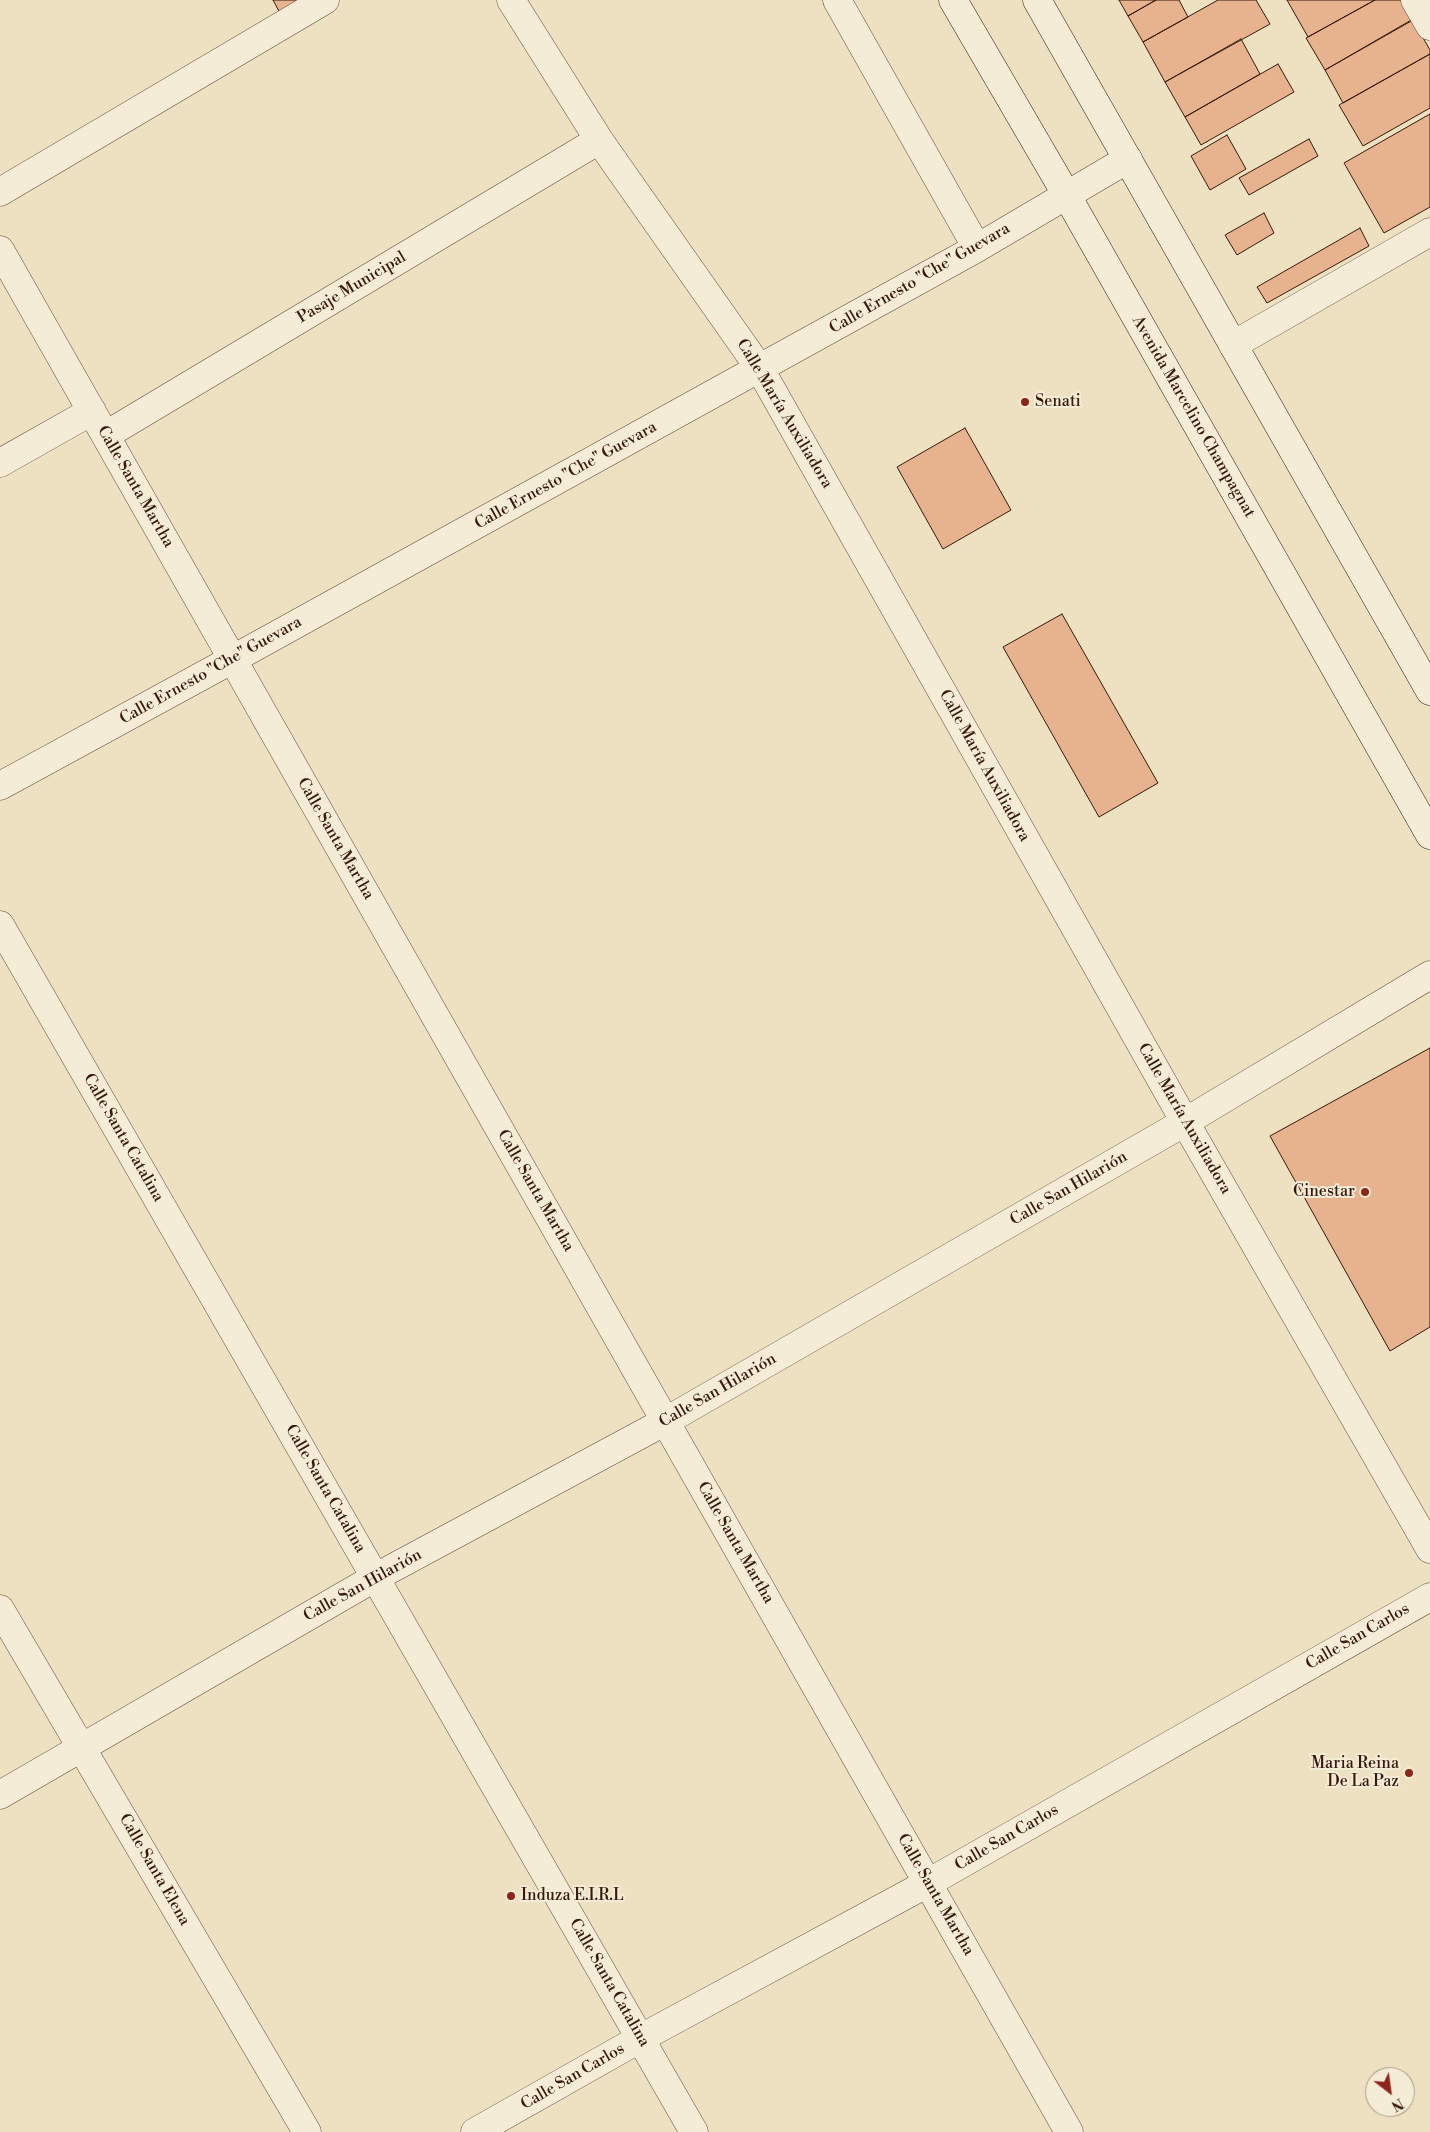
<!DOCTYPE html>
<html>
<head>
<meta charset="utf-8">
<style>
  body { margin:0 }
  #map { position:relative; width:1430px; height:2132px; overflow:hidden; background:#eee1c2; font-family:"Libre Bodoni",serif }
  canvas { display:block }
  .north { position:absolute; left:1365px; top:2067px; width:50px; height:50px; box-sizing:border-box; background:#f4ecd7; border:1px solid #a89885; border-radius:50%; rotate:150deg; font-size:14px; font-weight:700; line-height:20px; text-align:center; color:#371909 }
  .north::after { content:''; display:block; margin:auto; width:18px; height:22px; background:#8f2418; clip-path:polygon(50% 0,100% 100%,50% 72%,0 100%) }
</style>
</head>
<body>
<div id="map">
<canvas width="1430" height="2132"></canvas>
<div class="north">N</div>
</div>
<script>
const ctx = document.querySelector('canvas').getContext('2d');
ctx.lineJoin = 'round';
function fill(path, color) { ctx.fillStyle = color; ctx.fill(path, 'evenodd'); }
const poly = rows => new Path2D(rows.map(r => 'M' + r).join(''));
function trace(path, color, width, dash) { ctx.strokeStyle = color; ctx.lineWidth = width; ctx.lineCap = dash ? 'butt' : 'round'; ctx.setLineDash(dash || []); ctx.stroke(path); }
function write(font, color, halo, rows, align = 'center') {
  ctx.font = font + ' "Libre Bodoni",serif'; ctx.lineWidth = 4; ctx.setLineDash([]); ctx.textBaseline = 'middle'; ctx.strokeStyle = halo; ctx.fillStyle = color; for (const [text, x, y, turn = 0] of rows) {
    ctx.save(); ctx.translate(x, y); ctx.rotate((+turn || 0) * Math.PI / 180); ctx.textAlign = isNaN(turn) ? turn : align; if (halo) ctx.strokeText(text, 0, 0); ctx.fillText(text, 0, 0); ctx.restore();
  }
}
const building = poly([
  [273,0,307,0,281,15,273,0],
  [1119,0,1156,0,1128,16,1119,0],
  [1156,0,1179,0,1188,17,1143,42,1128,16,1156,0],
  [1218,0,1256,0,1270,24,1165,82,1143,42,1218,0],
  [1287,0,1375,0,1308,37,1287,0],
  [1375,0,1403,0,1413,19,1325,70,1306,38,1375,0],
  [1413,20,1430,50,1430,54,1343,103,1325,70,1413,20],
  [1241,39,1260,74,1185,117,1165,82,1241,39],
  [1430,54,1430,108,1363,146,1339,105,1430,54],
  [1278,64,1294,92,1201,145,1185,117,1278,64],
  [1430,114,1430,207,1384,233,1344,163,1430,114],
  [1227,135,1246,169,1210,190,1191,156,1227,135],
  [1309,139,1318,156,1249,195,1239,178,1309,139],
  [1264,213,1274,233,1237,255,1225,235,1264,213],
  [1360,228,1369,246,1267,303,1257,287,1360,228],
  [965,428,1011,510,943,549,897,467,965,428],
  [1062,614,1158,783,1099,817,1003,647,1062,614],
  [1430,1048,1430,1327,1390,1351,1270,1136,1430,1048]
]);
const minor = poly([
  [511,0,599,140,760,369,1185,1122,1430,1549],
  [837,0,977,248],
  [1415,0,1430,26],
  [0,192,325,0],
  [0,250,1069,2132],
  [1233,345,1430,232],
  [106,435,599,140],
  [0,463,92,411],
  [0,786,233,659,977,248,1128,159],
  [0,925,694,2132],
  [0,1609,307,2132],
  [0,1795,376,1577,666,1421,1185,1122,1430,975],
  [475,2132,641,2038,928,1883,1430,1597]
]);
const secondary = poly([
  [953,0,1066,194,1430,835],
  [1037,0,1430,691]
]);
const markers = [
  [1025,402,5,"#8f2418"],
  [1365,1192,5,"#8f2418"],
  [1409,1773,5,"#8f2418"],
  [511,1896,5,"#8f2418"]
];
const streetNames = [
  ["Calle Ernesto \"Che\" Guevara",920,279,-30],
  ["Pasaje Municipal",352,288,-31],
  ["Calle María Auxiliadora",784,414,59],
  ["Avenida Marcelino Champagnat",1193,417,60],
  ["Calle Ernesto \"Che\" Guevara",566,476,-29],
  ["Calle Santa Martha",135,487,60],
  ["Calle Ernesto \"Che\" Guevara",211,671,-29],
  ["Calle María Auxiliadora",984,766,61],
  ["Calle Santa Martha",335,839,60],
  ["Calle María Auxiliadora",1184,1119,60],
  ["Calle Santa Catalina",123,1138,60],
  ["Calle San Hilarión",1069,1189,-30],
  ["Calle Santa Martha",535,1191,60],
  ["Calle San Hilarión",718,1391,-30],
  ["Calle Santa Catalina",325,1489,60],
  ["Calle Santa Martha",735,1543,60],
  ["Calle San Hilarión",363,1586,-29],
  ["Calle San Carlos",1358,1637,-30],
  ["Calle San Carlos",1007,1838,-30],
  ["Calle Santa Elena",154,1870,60],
  ["Calle Santa Martha",935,1895,60],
  ["Calle Santa Catalina",609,1983,60],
  ["Calle San Carlos",573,2077,-30]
];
const poiNames = [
  ["Senati",1035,402],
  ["Cinestar",1355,1192,"right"],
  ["Maria Reina",1399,1764,"right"],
  ["De La Paz",1399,1782,"right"],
  ["Induza E.I.R.L",521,1896]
];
fill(building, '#e7b38f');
trace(building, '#371909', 1);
trace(minor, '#654b37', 29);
trace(secondary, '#371909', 29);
trace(minor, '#f4ecd7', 28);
trace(secondary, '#f4ecd7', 28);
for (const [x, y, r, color] of markers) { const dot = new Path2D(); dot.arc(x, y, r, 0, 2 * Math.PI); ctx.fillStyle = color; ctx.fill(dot); trace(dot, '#f4ecd7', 2); }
write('16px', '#371909', '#f4ecd7', streetNames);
write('16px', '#371909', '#f4ecd7', poiNames, 'left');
</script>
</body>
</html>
